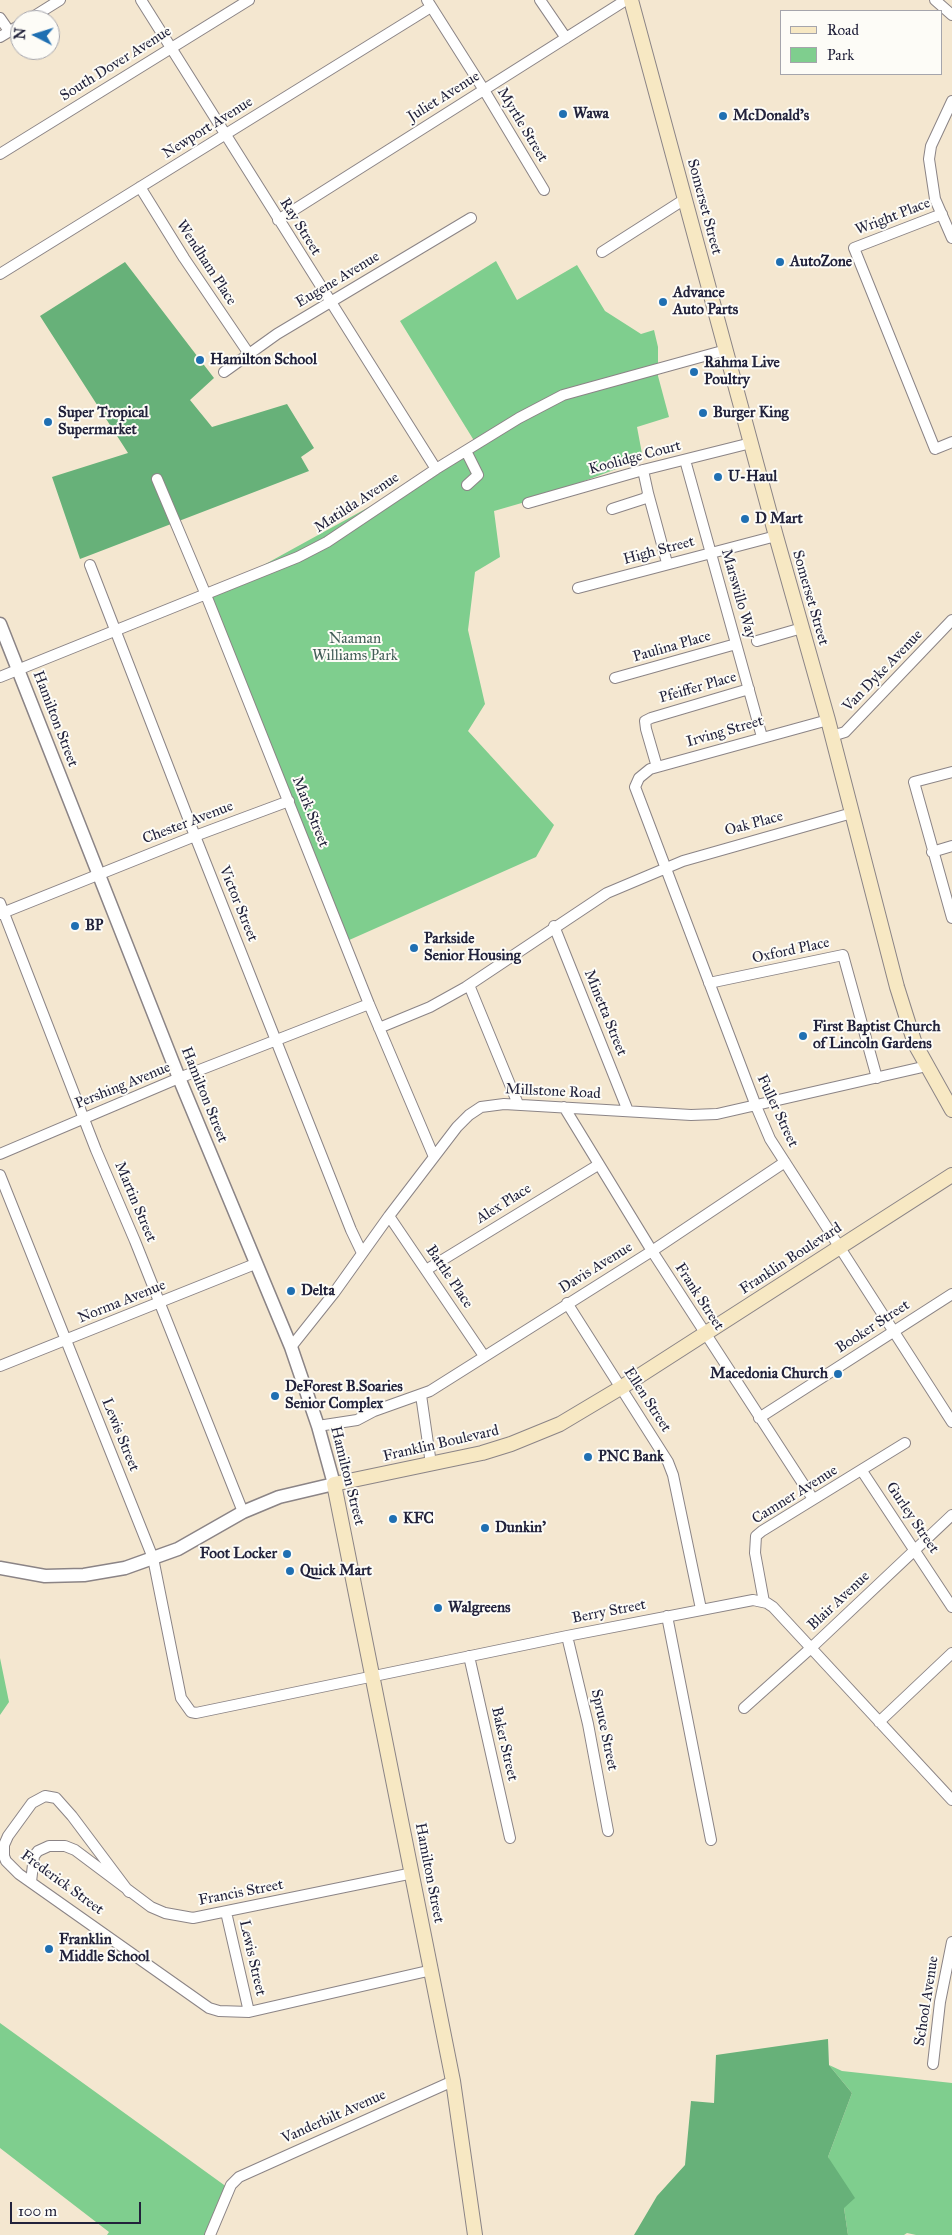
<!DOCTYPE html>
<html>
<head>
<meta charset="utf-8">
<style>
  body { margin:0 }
  #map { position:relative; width:952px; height:2235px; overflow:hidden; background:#f4e7d0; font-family:"IM FELL Great Primer",serif }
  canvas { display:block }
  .legend { position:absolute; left:780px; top:10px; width:162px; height:65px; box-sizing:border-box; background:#fdfcf7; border:1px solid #a5a5ac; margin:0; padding:6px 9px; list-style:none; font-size:15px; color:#22223b }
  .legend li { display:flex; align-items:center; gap:10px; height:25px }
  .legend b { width:25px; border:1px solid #a5a5ac }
  .north { position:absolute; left:10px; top:10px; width:50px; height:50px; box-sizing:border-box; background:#fdfcf7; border:1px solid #a5a5ac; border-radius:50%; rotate:275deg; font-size:14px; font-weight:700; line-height:20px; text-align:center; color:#22223b }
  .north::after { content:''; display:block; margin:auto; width:18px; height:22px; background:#1f6fb2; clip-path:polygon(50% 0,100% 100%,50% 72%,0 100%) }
  .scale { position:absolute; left:10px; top:2202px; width:131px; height:22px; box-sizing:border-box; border:2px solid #22223b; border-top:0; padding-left:6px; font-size:15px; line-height:18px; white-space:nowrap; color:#22223b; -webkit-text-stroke:4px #fdfcf7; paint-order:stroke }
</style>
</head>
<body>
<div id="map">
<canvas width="952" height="2235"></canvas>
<ul class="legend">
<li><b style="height:6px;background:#f7e8c3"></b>Road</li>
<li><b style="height:14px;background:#7fce8e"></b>Park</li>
</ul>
<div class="north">N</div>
<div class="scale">100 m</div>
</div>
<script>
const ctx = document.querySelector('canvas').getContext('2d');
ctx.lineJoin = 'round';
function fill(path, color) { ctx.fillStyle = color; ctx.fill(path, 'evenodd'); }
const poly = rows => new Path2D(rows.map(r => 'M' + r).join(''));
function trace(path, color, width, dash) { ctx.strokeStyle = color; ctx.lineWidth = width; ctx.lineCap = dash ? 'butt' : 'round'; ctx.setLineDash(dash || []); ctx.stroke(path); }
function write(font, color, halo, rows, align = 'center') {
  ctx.font = font + ' "IM FELL Great Primer",serif'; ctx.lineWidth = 4; ctx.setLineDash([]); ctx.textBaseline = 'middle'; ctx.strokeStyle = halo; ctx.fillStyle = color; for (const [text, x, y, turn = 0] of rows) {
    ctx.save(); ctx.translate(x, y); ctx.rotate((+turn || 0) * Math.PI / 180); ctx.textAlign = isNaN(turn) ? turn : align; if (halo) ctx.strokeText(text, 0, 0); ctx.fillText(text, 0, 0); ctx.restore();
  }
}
const green = poly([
  [496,261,517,300,577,265,605,311,641,334,654,330,658,347,658,376,669,417,637,427,643,459,539,498,494,511,500,557,475,572,468,630,485,704,468,731,554,825,536,857,347,941,211,594,478,447,400,321],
  [0,1658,9,1702,0,1715],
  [0,2023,231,2190,212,2235,107,2235,109,2232,0,2148],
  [829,2065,842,2071,952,2083,952,2235,916,2235,907,2233,904,2235,848,2235,844,2208,828,2157,852,2093]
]);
const forest = poly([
  [125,262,214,378,190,400,212,427,287,404,314,448,301,457,309,471,80,559,52,477,128,453,40,316],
  [828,2039,829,2065,852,2093,828,2157,855,2198,844,2208,848,2235,634,2235,657,2196,685,2165,691,2101,714,2103,716,2055]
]);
const minor = poly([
  [141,0,436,469],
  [427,0,484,90,544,190],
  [540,0,566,38],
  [935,0,952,15],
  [0,18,9,31],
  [28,20,60,0],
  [0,37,20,25],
  [952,101,931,146,929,159,935,199,952,238],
  [0,154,249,0],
  [140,187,184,258,249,354],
  [942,214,854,248,935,449,952,442],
  [278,220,626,0],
  [602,252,685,199],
  [0,274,431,7],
  [224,372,277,334,471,218],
  [466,451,478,475,467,485],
  [685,460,762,737],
  [157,479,206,595,369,1004,434,1157],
  [648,493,667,563],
  [528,503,643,470,751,443],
  [612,509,646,498,648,493,643,470],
  [90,565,195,836,351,1230,362,1253],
  [578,588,776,536],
  [757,641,802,628],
  [0,677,298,557,327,542,436,469,519,418,563,395,726,350],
  [615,678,736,644],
  [828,720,650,769,639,778,635,787,756,1106,770,1139,952,1422],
  [832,736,845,732,952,620],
  [657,767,646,729,645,721,651,718,749,689],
  [952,772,914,782,952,918],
  [932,852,952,846],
  [0,903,96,1150,135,1241,243,1512],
  [0,914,195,836,289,801],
  [554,926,628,1111],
  [709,983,843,955,877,1078],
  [469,985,518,1104],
  [379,1028,430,1007,466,987,607,893,683,861,852,813],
  [564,1107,652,1251,813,1499],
  [0,1154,179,1078,369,1004],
  [0,1175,153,1558,181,1698,191,1712,196,1713,567,1636,753,1600,767,1603,773,1607,952,1800],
  [389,1216,484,1356],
  [426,1270,598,1165],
  [567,1303,668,1462,673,1475,701,1609],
  [291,1347,334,1293,389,1216,457,1127,469,1115,481,1107,504,1104,691,1115,717,1114,927,1066],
  [0,1366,255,1264],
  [421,1395,431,1464],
  [759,1418,952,1294],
  [318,1426,357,1420,374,1411,430,1391,652,1251,785,1162],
  [862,1471,952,1607],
  [764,1602,755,1553,756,1536,762,1531,905,1443],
  [667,1616,711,1840],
  [567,1636,588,1724,608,1831],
  [469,1656,510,1838],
  [744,1708,811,1648,952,1515],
  [879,1722,952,1653],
  [31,1882,34,1856,38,1851,49,1846,65,1846,75,1850,151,1907,165,1913,193,1918,413,1873],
  [129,1892,72,1816,56,1798,45,1796,32,1803,8,1836,4,1845,4,1856,6,1861,19,1874,209,2008,219,2011,249,2012,432,1970],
  [226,1912,249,2012],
  [933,2064,940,2002,952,1942],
  [210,2235,231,2185,239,2177,453,2081]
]);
const tertiary = poly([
  [0,624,179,1078,291,1347,318,1426,334,1484,279,1497,243,1512,178,1549,125,1568,84,1575,45,1576,0,1568]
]);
const secondary = poly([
  [631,0,776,536,828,720,897,987,915,1044,952,1110],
  [475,2235,453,2081,334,1484,482,1453,511,1444,560,1424,622,1387,952,1175]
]);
const markers = [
  [563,114,5,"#1f6fb2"],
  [723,116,5,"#1f6fb2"],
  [780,262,5,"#1f6fb2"],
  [663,302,5,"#1f6fb2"],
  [200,360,5,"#1f6fb2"],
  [694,372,5,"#1f6fb2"],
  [703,413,5,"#1f6fb2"],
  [48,422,5,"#1f6fb2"],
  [718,477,5,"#1f6fb2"],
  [745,519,5,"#1f6fb2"],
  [75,926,5,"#1f6fb2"],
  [414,948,5,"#1f6fb2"],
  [803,1036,5,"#1f6fb2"],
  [291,1291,5,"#1f6fb2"],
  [838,1374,5,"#1f6fb2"],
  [275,1396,5,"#1f6fb2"],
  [588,1457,5,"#1f6fb2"],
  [393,1519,5,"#1f6fb2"],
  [485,1528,5,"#1f6fb2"],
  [287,1554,5,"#1f6fb2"],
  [290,1571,5,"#1f6fb2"],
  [438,1608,5,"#1f6fb2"],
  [49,1949,5,"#1f6fb2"]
];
const streetNames = [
  ["South Dover Avenue",116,64,-32],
  ["Juliet Avenue",444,97,-32],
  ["Myrtle Street",522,125,59],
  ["Newport Avenue",208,128,-32],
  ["Somerset Street",704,207,75],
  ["Wright Place",893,217,-21],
  ["Ray Street",300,227,58],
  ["Wendham Place",206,263,57],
  ["Eugene Avenue",338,280,-31],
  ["Koolidge Court",635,458,-15],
  ["Matilda Avenue",357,503,-33],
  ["High Street",659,551,-15],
  ["Marswillo Way",738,594,74],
  ["Somerset Street",810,598,74],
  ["Paulina Place",672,647,-16],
  ["Van Dyke Avenue",883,671,-46],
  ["Pfeiffer Place",698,688,-16],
  ["Hamilton Street",55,719,69],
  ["Irving Street",725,732,-16],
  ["Mark Street",310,812,68],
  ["Chester Avenue",188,823,-21],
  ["Oak Place",754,824,-15],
  ["Victor Street",238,904,68],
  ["Oxford Place",791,951,-12],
  ["Minetta Street",605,1013,68],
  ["Pershing Avenue",123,1086,-22],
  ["Millstone Road",553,1092,3],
  ["Hamilton Street",204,1095,68],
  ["Fuller Street",777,1111,65],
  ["Martin Street",135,1202,67],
  ["Alex Place",504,1204,-32],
  ["Franklin Boulevard",791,1259,-33],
  ["Davis Avenue",596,1268,-32],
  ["Battle Place",449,1277,56],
  ["Frank Street",699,1297,57],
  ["Norma Avenue",122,1302,-22],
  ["Booker Street",873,1327,-33],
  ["Ellen Street",647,1400,57],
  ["Lewis Street",120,1435,68],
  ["Franklin Boulevard",441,1444,-13],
  ["Hamilton Street",347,1476,76],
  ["Camner Avenue",795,1495,-32],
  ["Gurley Street",912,1518,56],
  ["Blair Avenue",839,1601,-43],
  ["Berry Street",609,1612,-11],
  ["Spruce Street",604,1730,78],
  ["Baker Street",504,1744,77],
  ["Hamilton Street",429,1873,79],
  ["Frederick Street",62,1883,36],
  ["Francis Street",241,1893,-11],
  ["Lewis Street",252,1958,77],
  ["School Avenue",927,2001,-81],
  ["Vanderbilt Avenue",334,2117,-24]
];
const poiNames = [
  ["Wawa",573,114],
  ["McDonald's",733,116],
  ["AutoZone",790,262],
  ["Advance",673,293],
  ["Auto Parts",673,310],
  ["Hamilton School",210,360],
  ["Rahma Live",704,363],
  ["Poultry",704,380],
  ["Super Tropical",58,413],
  ["Supermarket",58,430],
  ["Burger King",713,413],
  ["U-Haul",728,477],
  ["D Mart",755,519],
  ["BP",85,926],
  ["Parkside",424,939],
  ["Senior Housing",424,956],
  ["First Baptist Church",813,1027],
  ["of Lincoln Gardens",813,1044],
  ["Delta",301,1291],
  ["Macedonia Church",828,1374,"right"],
  ["DeForest B.Soaries",285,1387],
  ["Senior Complex",285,1404],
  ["PNC Bank",598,1457],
  ["KFC",403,1519],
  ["Dunkin'",495,1528],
  ["Foot Locker",277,1554,"right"],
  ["Quick Mart",300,1571],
  ["Walgreens",448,1608],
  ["Franklin",59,1940],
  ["Middle School",59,1957]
];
const parkNames = [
  ["Naaman",355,639],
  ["Williams Park",355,656]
];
fill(green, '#7fce8e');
fill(forest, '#67b179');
trace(minor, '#8b8486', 12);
trace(tertiary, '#8b8486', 15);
trace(secondary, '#8b8486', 16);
trace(minor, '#fff', 10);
trace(tertiary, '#fff', 12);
trace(secondary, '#f7e8c3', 14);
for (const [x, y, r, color] of markers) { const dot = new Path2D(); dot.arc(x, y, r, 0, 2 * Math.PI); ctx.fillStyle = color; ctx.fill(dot); trace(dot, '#fdfcf7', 2); }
write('15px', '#22223b', '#fdfcf7', streetNames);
write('bold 15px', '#22223b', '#fdfcf7', poiNames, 'left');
write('15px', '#435e58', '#fdfcf7', parkNames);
</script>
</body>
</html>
